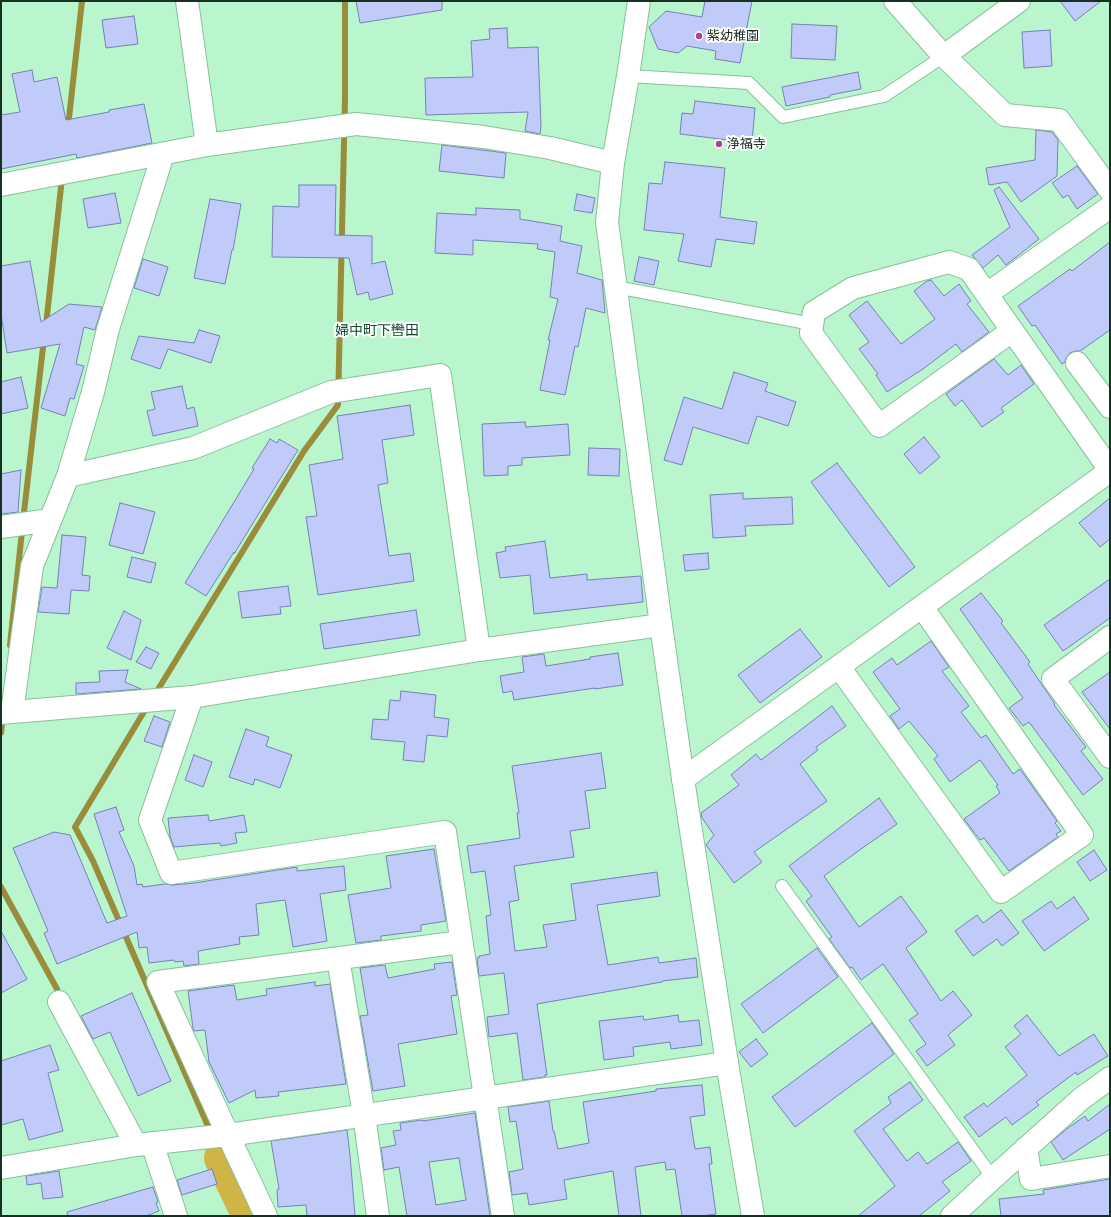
<!DOCTYPE html>
<html>
<head>
<meta charset="utf-8">
<style>
  body { margin:0 }
  #map { position:relative; width:1111px; height:1217px; overflow:hidden; background:#baf6cd; font-family:"Asap Condensed",sans-serif }
  canvas { display:block }
  .frame { position:absolute; inset:0; border:2px solid #183021; pointer-events:none }
</style>
</head>
<body>
<div id="map">
<canvas width="1111" height="1217"></canvas>
<div class="frame"></div>
</div>
<script>
const ctx = document.querySelector('canvas').getContext('2d');
ctx.lineJoin = 'round';
const poly = rows => new Path2D(rows.map(r => 'M' + r).join(''));
function trace(path, color, width, dash) { ctx.strokeStyle = color; ctx.lineWidth = width; ctx.lineCap = dash ? 'butt' : 'round'; ctx.setLineDash(dash || []); ctx.stroke(path); }
function fill(path, color) { ctx.fillStyle = color; ctx.fill(path, 'evenodd'); }
function write(font, color, halo, rows, align = 'center') {
  ctx.font = font + ' "Asap Condensed","Noto Sans JP",sans-serif'; ctx.lineWidth = 4; ctx.setLineDash([]); ctx.textBaseline = 'middle'; ctx.strokeStyle = halo; ctx.fillStyle = color; for (const [text, x, y, turn = 0] of rows) {
    ctx.save(); ctx.translate(x, y); ctx.rotate((+turn || 0) * Math.PI / 180); ctx.textAlign = isNaN(turn) ? turn : align; if (halo) ctx.strokeText(text, 0, 0); ctx.fillText(text, 0, 0); ctx.restore();
  }
}
const stream = poly([
  [68,127,82,1],
  [46,325,62,178],
  [10,645,24,512,44,339],
  [154,696,304,451,338,405,345,99,345,1],
  [148,705,75,827,93,861,211,1133],
  [1,733,3,716],
  [1,887,57,989],
  [215,1141,222,1158]
]);
const river = poly([
  [222,1158,250,1216]
]);
const building = poly([
  [356,1,442,1,442,10,360,23,356,1],
  [705,1,752,1,740,63,715,59,716,51,687,46,678,53,658,49,649,27,666,11,702,17,705,1],
  [1060,1,1101,1,1075,21,1060,1],
  [134,16,138,44,106,48,102,20,134,16],
  [792,24,837,26,835,60,791,58,792,24],
  [507,28,508,48,538,47,541,126,540,134,525,131,528,112,426,115,425,78,473,77,471,41,490,39,489,29,507,28],
  [1050,30,1052,66,1024,68,1022,32,1050,30],
  [32,70,34,82,57,77,66,120,109,112,109,110,144,104,152,143,77,158,76,154,1,169,1,115,20,112,12,74,32,70],
  [858,72,861,89,830,95,830,97,786,106,782,87,858,72],
  [695,101,755,108,752,143,680,134,682,113,693,114,695,101],
  [1036,130,1052,132,1058,140,1057,176,1021,202,1007,182,989,185,986,168,1035,160,1036,130],
  [442,145,506,153,504,178,439,171,442,145],
  [665,162,725,168,720,217,757,222,754,244,716,239,711,267,678,261,684,234,644,230,649,183,662,184,665,162],
  [1077,166,1098,194,1077,209,1068,195,1063,198,1052,183,1077,166],
  [299,185,336,185,335,235,372,236,372,264,385,261,393,294,370,300,368,292,357,295,349,258,272,257,273,206,299,207,299,185],
  [999,187,1039,239,1006,265,998,255,983,268,972,255,1010,227,994,190,999,187],
  [115,193,121,223,88,228,83,199,115,193],
  [577,194,595,198,592,213,574,210,577,194],
  [210,199,241,204,233,250,232,250,225,284,194,278,210,199],
  [476,208,520,210,520,219,562,226,560,241,582,246,577,273,602,280,605,313,586,308,578,347,575,346,565,395,540,390,550,340,548,340,558,299,550,297,555,252,537,249,538,244,473,240,473,255,435,253,437,213,476,215,476,208],
  [1110,242,1110,330,1080,351,1075,351,1070,353,1066,358,1065,362,1062,364,1035,325,1032,326,1018,306,1070,269,1072,271,1110,242],
  [639,257,659,261,654,285,634,281,639,257],
  [143,259,168,267,159,296,134,288,143,259],
  [30,261,41,322,69,304,102,307,95,330,84,327,76,364,84,366,74,399,70,398,65,416,41,408,60,344,7,353,1,314,1,266,30,261],
  [931,280,944,296,959,284,971,301,967,304,989,332,962,352,956,344,923,369,887,392,876,375,878,374,859,349,869,342,849,315,867,301,901,344,935,319,914,291,927,281,931,280],
  [199,330,220,336,211,363,168,349,160,369,131,359,139,336,194,343,199,330],
  [994,359,1008,375,1021,365,1034,384,1001,408,1004,412,982,427,962,400,955,406,946,394,994,359],
  [734,372,768,383,765,391,796,402,788,426,757,416,748,444,693,427,682,465,664,460,684,397,722,409,734,372],
  [21,377,28,408,1,414,1,382,21,377],
  [182,386,187,409,194,407,198,426,153,436,147,411,155,409,151,392,182,386],
  [410,405,414,435,382,440,388,483,378,485,389,556,410,553,414,581,318,595,306,517,317,516,309,465,343,459,337,416,410,405],
  [525,422,526,427,568,424,570,455,522,458,522,465,508,466,508,475,484,476,482,424,525,422],
  [924,437,940,457,920,474,904,454,924,437],
  [270,439,277,443,279,439,298,450,234,554,234,552,206,596,185,583,254,469,252,468,270,439],
  [589,448,620,449,619,476,588,475,589,448],
  [837,463,915,567,889,587,811,482,837,463],
  [21,470,18,512,1,514,1,474,21,470],
  [743,493,743,499,792,497,793,524,745,526,746,536,713,538,710,495,743,493],
  [1110,498,1110,539,1100,547,1079,523,1110,498],
  [120,503,155,512,143,554,109,545,120,503],
  [62,535,86,537,82,575,90,576,89,591,71,590,69,614,38,612,42,587,57,588,62,535],
  [545,541,550,578,587,574,587,580,641,576,643,602,534,614,530,575,500,578,496,553,506,551,505,547,545,541],
  [708,553,709,569,685,571,683,555,708,553],
  [132,557,156,563,151,583,127,577,132,557],
  [1110,579,1110,618,1063,651,1044,625,1110,579],
  [288,586,291,606,280,607,281,614,242,618,238,592,288,586],
  [981,593,1003,621,1001,623,1030,662,1028,664,1055,704,1054,705,1086,747,1081,751,1103,779,1083,795,1029,722,1023,726,1009,708,1023,698,960,609,981,593],
  [416,610,420,635,324,649,320,624,416,610],
  [124,611,141,620,131,660,107,648,124,611],
  [800,629,822,657,760,703,738,675,800,629],
  [931,641,949,667,942,671,969,706,961,712,981,738,986,735,1013,774,1020,769,1057,821,1055,823,1061,831,1056,834,1058,837,1009,871,984,838,980,840,964,819,1000,793,996,786,998,785,980,760,950,782,934,759,938,756,909,721,899,729,890,716,900,709,873,672,892,658,897,665,931,641],
  [146,647,159,653,151,669,136,662,146,647],
  [618,653,623,685,595,689,595,688,514,700,512,691,503,693,500,676,524,672,522,657,544,654,546,666,590,659,590,657,618,653],
  [128,670,125,682,141,689,76,694,76,683,100,682,99,671,128,670],
  [1110,672,1110,729,1082,692,1110,672],
  [401,691,436,695,434,717,449,719,447,737,427,735,424,762,403,760,405,742,371,739,373,719,388,720,390,700,400,701,401,691],
  [832,706,846,726,816,747,818,750,800,764,827,801,754,852,762,862,734,883,706,845,714,835,702,818,701,813,739,785,731,775,756,754,761,760,832,706],
  [154,716,170,722,162,747,144,741,154,716],
  [246,729,269,737,266,746,292,755,280,788,255,779,253,785,229,777,246,729],
  [601,753,606,788,585,791,590,828,570,831,574,857,514,866,519,900,509,902,515,951,547,947,543,925,576,920,571,884,657,872,660,896,597,905,608,965,658,957,659,963,696,958,698,977,662,981,662,982,537,1004,547,1075,545,1075,545,1077,523,1080,517,1033,489,1037,487,1017,509,1014,504,973,479,976,477,958,479,958,479,956,490,954,486,916,491,915,485,871,471,873,467,846,520,838,517,813,519,813,512,766,601,753],
  [194,755,212,762,203,787,185,780,194,755],
  [879,798,897,824,861,849,824,876,859,927,901,896,927,932,906,948,941,1001,953,991,972,1015,948,1035,955,1045,927,1066,916,1051,926,1044,909,1020,918,1014,883,964,861,980,852,967,850,968,829,939,832,937,806,901,812,896,789,866,879,798],
  [116,807,124,830,119,832,134,866,137,885,142,884,143,887,165,884,173,885,194,883,297,867,297,871,344,866,346,890,320,894,327,941,293,947,285,900,256,904,259,935,239,937,240,944,198,951,199,964,184,966,183,961,175,962,174,960,149,963,147,947,139,948,137,932,57,964,44,933,48,931,13,848,54,832,70,835,107,923,127,916,94,814,116,807],
  [208,815,209,821,244,815,247,832,235,833,237,843,221,846,220,843,174,847,170,836,168,818,208,815],
  [434,849,446,921,421,925,421,931,381,936,381,940,356,943,348,895,391,888,386,856,434,849],
  [1094,850,1107,870,1090,881,1077,862,1094,850],
  [1074,897,1089,919,1044,951,1022,921,1051,901,1057,909,1074,897],
  [1001,910,1019,933,1002,946,997,939,973,956,955,931,977,915,983,923,1001,910],
  [1,931,27,979,1,993,1,931],
  [817,948,838,977,763,1033,741,1004,817,948],
  [452,962,457,995,451,996,457,1034,398,1044,405,1086,373,1091,360,1016,368,1015,360,968,385,965,388,978,435,969,434,964,452,962],
  [315,982,315,986,330,984,346,1084,278,1092,279,1096,256,1098,255,1090,229,1103,209,1062,205,1030,194,1031,193,1028,188,991,234,985,237,1000,267,995,266,989,315,982],
  [132,993,171,1081,138,1096,110,1032,93,1039,81,1016,132,993],
  [678,1015,679,1022,699,1020,702,1045,671,1049,670,1042,633,1047,634,1056,604,1060,599,1021,643,1016,644,1020,678,1015],
  [1027,1015,1059,1056,1094,1034,1108,1056,1077,1075,1076,1072,1036,1102,1039,1105,1012,1125,1006,1117,979,1137,964,1117,984,1103,987,1107,1027,1075,1005,1047,1021,1034,1014,1026,1027,1015],
  [872,1023,894,1054,795,1127,772,1097,872,1023],
  [756,1039,768,1054,751,1067,739,1052,756,1039],
  [50,1045,59,1070,48,1073,63,1131,29,1140,23,1119,1,1125,1,1061,50,1045],
  [910,1082,923,1100,883,1129,907,1161,918,1152,927,1164,958,1142,971,1161,942,1182,950,1191,919,1216,858,1216,895,1186,854,1131,891,1103,888,1097,910,1082],
  [702,1085,705,1115,690,1117,695,1149,710,1147,712,1164,709,1164,716,1214,701,1216,682,1216,675,1169,666,1170,665,1162,635,1167,641,1216,619,1216,613,1171,564,1180,567,1199,529,1205,527,1193,512,1195,509,1172,523,1169,516,1121,510,1122,508,1107,549,1101,553,1131,554,1131,558,1149,589,1143,583,1102,656,1091,656,1089,702,1085],
  [1110,1104,1110,1129,1063,1160,1051,1142,1068,1128,1085,1116,1088,1121,1110,1104],
  [475,1113,490,1216,407,1216,399,1167,384,1170,381,1148,396,1145,393,1131,401,1130,400,1123,422,1120,423,1121,475,1113],
  [459,1158,466,1200,436,1205,429,1162,459,1158],
  [347,1130,350,1155,355,1216,307,1216,306,1205,278,1207,277,1190,279,1189,271,1141,347,1130],
  [212,1169,217,1184,182,1195,177,1180,212,1169],
  [59,1171,63,1197,43,1199,41,1183,27,1185,26,1176,59,1171],
  [1110,1179,1110,1216,1001,1216,999,1199,1044,1194,1043,1190,1110,1179],
  [153,1187,158,1202,156,1203,159,1211,146,1216,68,1216,67,1212,153,1187]
]);
const service = poly([
  [628,76,749,83,783,117,884,96,944,56],
  [616,287,812,324],
  [782,886,993,1178]
]);
const minor = poly([
  [187,1,207,145],
  [895,1,940,52,1005,115,1059,120,1110,190],
  [944,56,1019,1],
  [1,185,207,145,356,124,484,137,550,148,613,163],
  [987,294,1110,207],
  [1012,331,879,426,811,333,814,312,853,288,949,262,969,269,1110,470],
  [1077,363,1110,407],
  [68,476,193,448,331,392,440,375,479,650],
  [1,527,50,520],
  [1110,637,1053,679,1110,757],
  [839,667,1001,892,1082,835,922,607],
  [192,697,150,820,171,873,445,832,503,1216],
  [12,712,32,566,68,476,93,392,108,329,163,154],
  [1,713,192,697,479,650,661,625],
  [683,779,1110,471],
  [338,958,364,1115,378,1216],
  [59,1002,136,1145],
  [152,1143,176,1216],
  [1026,1148,1031,1179,1110,1166],
  [1,1168,136,1145,228,1135,727,1063],
  [266,1216,228,1135,158,982,461,942]
]);
const tertiary = poly([
  [639,1,628,76,613,163,607,222,661,625,683,779,727,1063,753,1216],
  [952,1216,993,1178,1081,1099,1110,1078]
]);
const markers = [
  [699,36,4,"#af409d"],
  [719,144,4,"#af409d"]
];
const poiNames = [
  ["紫幼稚園",707,36],
  ["浄福寺",727,144]
];
const neighbourhoodNames = [
  ["婦中町下轡田",377,331]
];
trace(stream, '#998c3b', 6);
trace(river, '#d0b446', 36);
fill(building, '#c0cbf9');
trace(building, '#7581b6', 1);
trace(service, '#87c19a', 14);
trace(minor, '#87c19a', 24);
trace(tertiary, '#87c19a', 24);
trace(service, '#fff', 12);
trace(minor, '#fff', 22);
trace(tertiary, '#fff', 22);
for (const [x, y, r, color] of markers) { const dot = new Path2D(); dot.arc(x, y, r, 0, 2 * Math.PI); ctx.fillStyle = color; ctx.fill(dot); trace(dot, '#fff', 1.5); }
write('13px', '#183021', '#fff', poiNames, 'left');
write('14px', '#0d4a29', '#fff', neighbourhoodNames);
</script>
</body>
</html>
